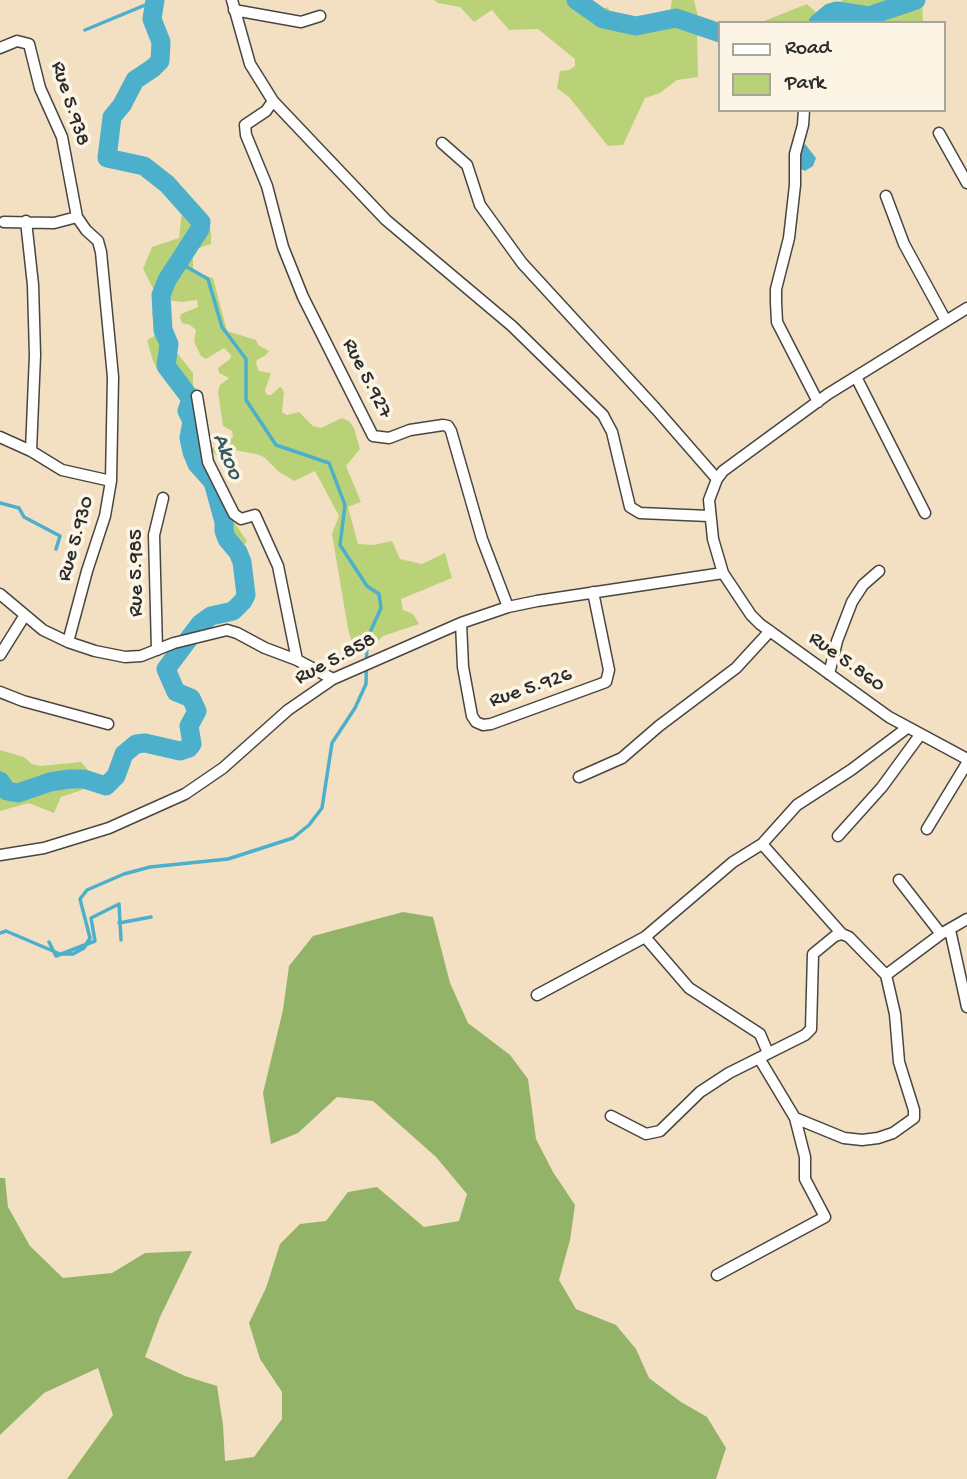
<!DOCTYPE html>
<html>
<head>
<meta charset="utf-8">
<style>
  body { margin:0 }
  #map { position:relative; width:967px; height:1479px; overflow:hidden; background:#f3e0c2; font-family:"Gochi Hand",sans-serif }
  canvas { display:block }
  .legend { position:absolute; left:718px; top:21px; width:228px; height:91px; box-sizing:border-box; background:#fcf5e5; border:2px solid #a8a49b; margin:0; padding:9px 12px; list-style:none; font-size:21px; color:#2b2b2b }
  .legend li { display:flex; align-items:center; gap:14px; height:35px }
  .legend b { width:35px; border:2px solid #a8a49b }
</style>
</head>
<body>
<div id="map">
<canvas width="967" height="1479"></canvas>
<ul class="legend">
<li><b style="height:9px;background:#fff"></b>Road</li>
<li><b style="height:19px;background:#bad277"></b>Park</li>
</ul>
</div>
<script>
const ctx = document.querySelector('canvas').getContext('2d');
ctx.lineJoin = 'round';
function fill(path, color) { ctx.fillStyle = color; ctx.fill(path, 'evenodd'); }
const poly = rows => new Path2D(rows.map(r => 'M' + r).join(''));
function trace(path, color, width, dash) { ctx.strokeStyle = color; ctx.lineWidth = width; ctx.lineCap = dash ? 'butt' : 'round'; ctx.setLineDash(dash || []); ctx.stroke(path); }
function write(font, color, halo, rows, align = 'center') {
  ctx.font = font + ' "Gochi Hand",sans-serif'; ctx.lineWidth = 7; ctx.setLineDash([]); ctx.textBaseline = 'middle'; ctx.strokeStyle = halo; ctx.fillStyle = color; for (const [text, x, y, turn = 0] of rows) {
    ctx.save(); ctx.translate(x, y); ctx.rotate((+turn || 0) * Math.PI / 180); ctx.textAlign = isNaN(turn) ? turn : align; if (halo) ctx.strokeText(text, 0, 0); ctx.fillText(text, 0, 0); ctx.restore();
  }
}
const green = poly([
  [434,0,584,0,601,11,607,7,615,18,622,20,626,15,633,17,634,23,669,18,672,0,694,0,699,21,720,28,720,37,710,36,710,29,697,28,698,77,677,80,660,93,645,98,623,145,608,146,569,97,557,88,560,71,569,70,575,66,575,59,538,29,509,30,492,10,474,22,460,7,438,3],
  [841,0,922,0,923,23,830,23,827,20,821,23,759,23,807,4,821,17,843,4],
  [203,210,211,232,211,244,193,250,193,273,213,278,227,331,256,340,258,345,269,351,266,355,257,360,256,364,259,371,271,373,265,390,267,395,271,395,280,387,282,388,284,393,282,412,287,415,299,412,313,426,321,428,342,418,349,421,354,428,360,449,346,466,361,502,348,507,358,544,373,545,392,541,400,559,422,564,445,553,452,578,401,599,403,610,413,614,419,624,383,636,368,651,358,652,353,645,348,629,332,534,339,516,315,471,294,481,278,471,264,457,256,454,234,450,217,455,212,452,212,448,233,437,232,431,223,426,218,392,220,385,229,378,219,373,218,368,230,359,231,355,224,348,206,359,201,356,194,342,196,330,190,325,182,323,180,318,181,314,198,307,197,300,182,302,167,300,167,337,173,348,193,373,193,396,197,427,194,439,195,447,214,472,234,522,247,541,245,544,240,544,216,512,189,452,186,416,179,396,158,370,153,361,147,340,153,337,156,332,152,313,156,294,143,269,152,247,179,238,182,211],
  [0,750,24,757,32,764,41,766,81,762,100,784,61,797,54,813,29,803,0,811]
]);
const forest = poly([
  [403,912,433,917,450,983,468,1023,510,1055,528,1079,536,1139,553,1172,575,1205,570,1240,559,1280,576,1309,616,1325,636,1349,649,1378,681,1402,707,1417,726,1448,716,1479,67,1479,113,1415,98,1368,44,1393,0,1435,0,1178,5,1178,8,1207,30,1246,63,1278,112,1273,145,1253,192,1251,160,1317,145,1357,185,1376,217,1386,223,1425,225,1461,254,1457,282,1419,282,1392,260,1359,249,1323,266,1288,280,1244,300,1224,326,1221,348,1192,377,1187,424,1227,459,1221,467,1194,436,1157,373,1101,337,1097,298,1133,271,1144,263,1093,283,1010,289,966,313,936]
]);
const water = poly([
  [805,144,816,158,813,166,805,171,797,167,798,152]
]);
const stream = poly([
  [85,30,155,1],
  [0,503,19,508,24,517,60,536,56,549],
  [119,923,151,917],
  [0,933,6,931,60,954,73,954,84,948,90,938,80,899,87,890,124,874,150,867,228,859,293,838,309,825,322,808,332,743,355,708,366,684,367,639,381,608,379,594,367,586,340,545,345,505,329,463,276,445,246,400,246,359,222,327,208,279,180,263],
  [49,942,56,956,95,941,91,918,119,904,121,940]
]);
const river = poly([
  [576,0,603,19,636,26,676,18,720,33],
  [818,23,830,13,837,11,869,16,916,0],
  [0,781,7,791,18,793,50,782,69,779,84,779,106,786,116,776,124,754,136,744,145,743,180,751,189,748,192,744,189,726,197,711,191,698,176,692,166,669,200,624,211,616,233,611,243,601,246,595,242,562,238,552,227,539,224,531,224,522,213,482,197,464,192,452,189,438,192,421,187,411,191,399,166,366,169,344,163,330,161,295,167,280,200,229,201,222,167,184,144,166,107,158,112,117,122,105,135,80,153,68,160,61,161,42,152,19,155,0]
]);
const minor = poly([
  [232,0,250,64,273,101,266,111,245,125,246,135,267,186,283,247,303,297,373,436,389,438,410,430,443,425,448,426,451,431,482,539,508,607],
  [234,10,301,22,320,16],
  [0,48,17,41,29,44,40,88,62,137,77,217,54,223,4,222],
  [273,101,386,220,512,326,603,415,612,432,630,507,640,513,709,516],
  [804,110,803,125,795,154,795,185,789,238,776,289,776,302,777,322,818,402],
  [939,133,967,183],
  [442,143,467,165,480,205,522,263,656,409,717,479],
  [886,196,904,244,946,321],
  [77,217,86,230,98,241,101,252,113,377,111,481],
  [26,221,33,285,35,355,31,451],
  [967,308,828,394,723,471,717,479,709,500,713,539,723,573,751,615,760,624,889,717,967,759],
  [856,377,925,513],
  [197,396,208,462,234,514,241,519,255,515,278,566,297,660],
  [0,437,31,451,62,470,111,481,105,516,87,571,68,642],
  [0,594,43,630,68,642,95,651,125,657,141,656,174,643,227,630,237,633,265,648,297,660,333,679],
  [461,623,463,667,472,716,476,722,483,725,491,724,606,682,609,670,593,592],
  [157,650,154,535,163,498],
  [0,655,25,615],
  [829,674,837,641,852,602,863,585,879,571],
  [0,692,23,701,108,724],
  [579,777,622,758,659,726,736,668,770,631],
  [927,829,967,763],
  [838,836,882,787,920,735],
  [762,844,842,934],
  [0,855,44,848,109,828,185,794,223,768,288,710,333,679,461,623,508,607,537,601,723,573],
  [899,880,941,934],
  [950,930,967,1007],
  [645,937,689,988,760,1034,768,1053],
  [537,995,645,937,733,862,762,844,797,805,851,770,907,728],
  [611,1116,646,1134,660,1131,700,1092,729,1073,805,1035,811,1029,813,954,835,936,842,934,849,937,886,975,941,934,967,919],
  [795,1118,844,1138,862,1140,878,1138,893,1133,914,1118,914,1110,899,1062,895,1014,886,975],
  [717,1275,825,1217,805,1179,805,1157,795,1118,759,1058]
]);
const streetNames = [
  ["Rue 5.938",69,104,72],
  ["Rue 5.927",366,379,63],
  ["Rue 5.930",77,539,-74],
  ["Rue 5.985",138,573,-90],
  ["Rue 5.858",336,660,-28],
  ["Rue 5.860",846,663,36],
  ["Rue 5.926",531,689,-19]
];
const waterNames = [
  ["Akoo",226,457,68]
];
fill(green, '#bad277');
fill(forest, '#93b468');
fill(water, '#4cafcb');
trace(stream, '#4cafcb', 3.5);
trace(river, '#4cafcb', 19);
trace(minor, '#494642', 13);
trace(minor, '#fff', 10);
write('21px', '#2b2b2b', '#fcf5e5', streetNames);
write('italic 23px', '#375963', '#fcf5e5', waterNames);
</script>
</body>
</html>
